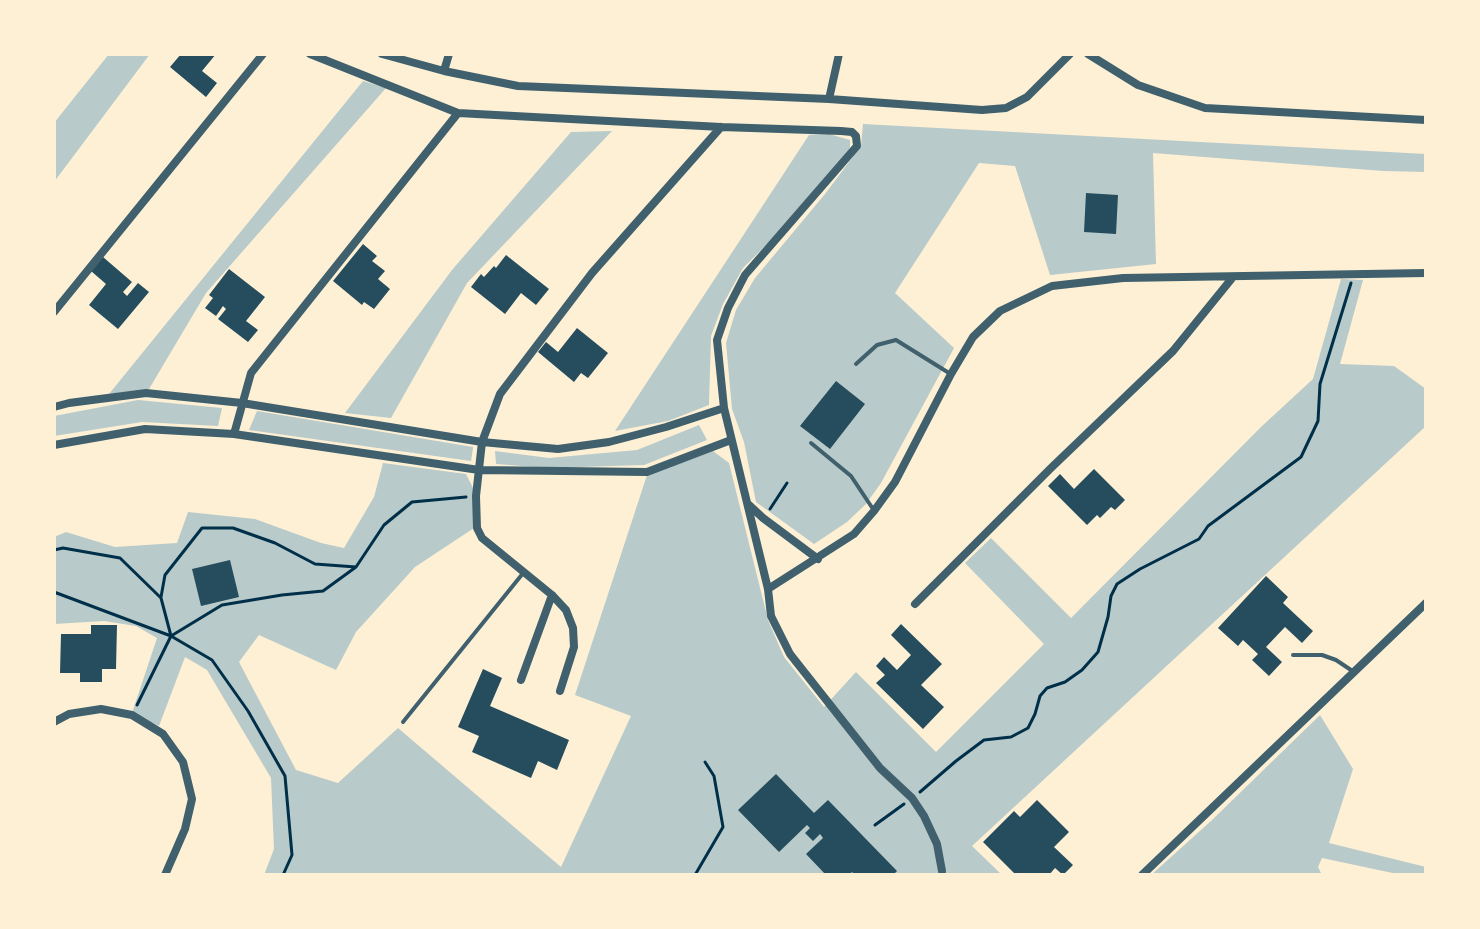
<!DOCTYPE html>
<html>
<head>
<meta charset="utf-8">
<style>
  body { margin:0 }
  #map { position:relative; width:1480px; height:929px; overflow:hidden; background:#fdf0d5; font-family:Raleway,sans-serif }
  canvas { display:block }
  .frame { position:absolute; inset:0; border:56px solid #fdf0d5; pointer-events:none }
</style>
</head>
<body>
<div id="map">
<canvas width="1480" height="929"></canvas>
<div class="frame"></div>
</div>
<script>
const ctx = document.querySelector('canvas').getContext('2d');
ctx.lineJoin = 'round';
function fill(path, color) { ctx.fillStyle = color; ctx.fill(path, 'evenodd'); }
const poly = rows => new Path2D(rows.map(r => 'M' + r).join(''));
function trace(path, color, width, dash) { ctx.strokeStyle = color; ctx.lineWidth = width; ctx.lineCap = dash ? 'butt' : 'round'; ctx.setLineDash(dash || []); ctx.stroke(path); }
const green = poly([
  [109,54,150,54,54,182,54,123],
  [363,81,386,88,206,293,149,389,109,394],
  [863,124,1426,154,1426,172,1383,171,1153,153,1156,264,1050,275,1015,166,979,163,895,293,954,348,881,483,866,504,847,522,814,544,756,502,744,442,732,409,726,343,736,310,755,278,825,194,861,146],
  [612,131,467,283,391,418,345,413,452,270,571,132],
  [829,134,850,140,850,148,820,191,743,268,723,304,711,336,709,405,668,421,615,431,809,135],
  [1341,279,1363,280,1340,364,1394,366,1426,389,1426,426,972,846,1002,875,264,875,274,849,271,778,207,670,185,657,159,726,132,713,157,638,136,626,104,621,54,624,54,537,66,532,115,547,177,543,188,512,255,519,321,543,344,548,374,497,383,463,466,474,474,490,477,526,415,567,356,632,336,670,259,635,239,662,296,770,338,783,398,728,561,867,631,716,575,695,647,475,713,451,729,463,768,620,784,657,824,707,856,672,936,752,1044,644,965,563,991,538,1071,618,1261,427,1313,379],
  [138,400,222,408,218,426,142,422,54,436,54,416],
  [257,411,473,447,473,448,471,461,249,430],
  [699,425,707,440,644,465,548,468,496,464,495,451,549,458,637,450],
  [1320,715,1353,769,1329,843,1426,867,1426,875,1402,875,1322,858,1318,867,1322,875,1151,875,1211,821]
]);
const building = poly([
  [181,54,216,54,202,71,217,83,206,97,170,67],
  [1086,193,1118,195,1116,234,1084,232],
  [363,244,377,256,372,261,385,271,378,279,390,289,374,309,364,302,362,305,333,281],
  [506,255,549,289,536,305,521,293,505,314,471,287,481,274,484,277,494,266,496,268],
  [103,257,132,282,123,292,127,296,138,283,149,292,118,329,89,305,106,284,91,271],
  [229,269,265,297,246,321,258,330,248,342,218,319,226,309,223,306,216,316,205,308,213,298,209,295],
  [577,328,608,353,588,378,581,373,574,382,538,352,546,342,558,352],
  [836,381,865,404,830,449,800,426],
  [1094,469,1125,500,1115,510,1111,507,1100,518,1097,515,1087,525,1048,486,1060,474,1074,489],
  [230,560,239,597,201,606,192,569],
  [1266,576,1288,597,1283,603,1313,631,1302,643,1285,627,1266,647,1282,662,1269,676,1252,660,1258,654,1243,640,1238,646,1218,628],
  [901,624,942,664,921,685,944,707,923,729,876,683,885,675,876,666,884,657,897,670,911,655,891,635],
  [91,625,117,625,116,669,102,669,102,682,80,682,80,673,60,673,61,634,91,634],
  [483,669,502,678,490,706,569,740,557,770,538,761,531,778,472,752,479,736,458,727],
  [776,774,814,813,828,800,897,871,893,875,855,875,852,872,849,875,826,875,806,854,823,838,820,834,813,841,805,833,810,828,807,825,779,852,738,810],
  [1037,800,1069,832,1054,847,1073,865,1063,875,1055,868,1049,875,1016,875,983,842,1014,811,1020,817]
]);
const path = poly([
  [770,509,787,483],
  [54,550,63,548,120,558,161,598,171,636,137,705],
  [54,592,171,636,212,660,248,711,285,776,292,855,283,875],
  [161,597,165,575,202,528,233,528,275,543,315,564,356,567],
  [171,636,222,605,282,595,323,591,356,567,384,525,412,502,466,497],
  [920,792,956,761,984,740,1011,737,1028,728,1035,714,1040,696,1047,688,1065,682,1082,670,1098,652,1108,617,1111,596,1117,584,1140,569,1199,539,1208,526,1301,457,1318,421,1320,384,1351,283],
  [875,825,904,804],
  [695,875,723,827,714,776,705,762]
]);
const service = poly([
  [856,364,877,345,896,340,949,373],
  [811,443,851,476,873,509],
  [1293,655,1322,655,1336,660,1354,672],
  [403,722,524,572]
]);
const minor = poly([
  [310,54,458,113,721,127,841,131,852,132,856,136,857,146,745,275,728,308,717,340,724,408,768,589,771,616,790,654,880,768,912,798,924,816,937,844,942,871],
  [382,54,444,71,518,86,829,99,982,110,1006,108,1027,97,1070,54],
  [1088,54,1138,85,1205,108,1426,120],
  [444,71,449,54],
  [829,99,839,54],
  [54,312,263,54],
  [54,407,69,403,146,393,242,403,482,442,558,449,609,442,666,427,724,408],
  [234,434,251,373,458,113],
  [54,445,145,429,234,434,479,470,647,472,731,440],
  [749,505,763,518,818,559],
  [768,589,854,534,874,511,895,482,951,374,973,337,1000,311,1052,286,1123,278,1426,273],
  [915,604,1051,468,1173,351,1233,277],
  [521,680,552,595],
  [560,691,574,647,573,628,566,610,552,595,482,538,477,528,476,496,482,442,500,394,592,273,721,127],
  [54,722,69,714,101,709,132,715,163,734,183,762,192,799,185,829,165,875],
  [1142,875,1426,603]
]);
fill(green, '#b9caca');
fill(building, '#264d5e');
trace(path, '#003049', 3);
trace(service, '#3f606c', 4);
trace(minor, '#3f606c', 8);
</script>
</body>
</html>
